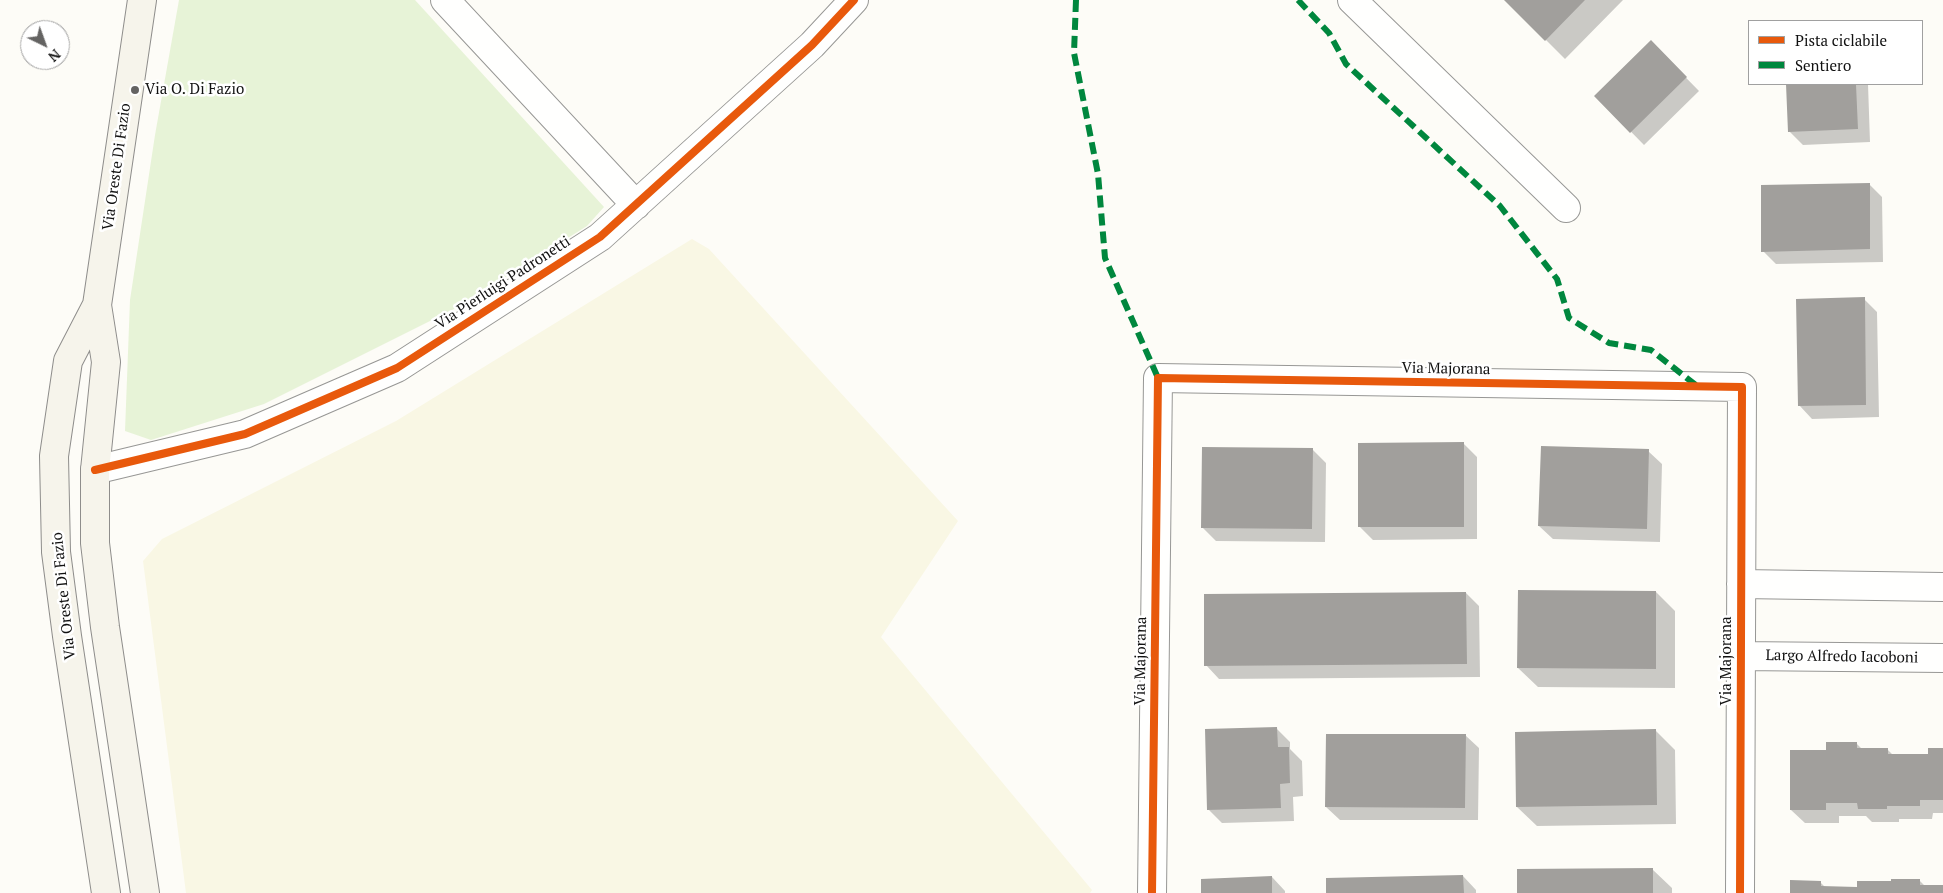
<!DOCTYPE html>
<html>
<head>
<meta charset="utf-8">
<style>
  body { margin:0 }
  #map { position:relative; width:1943px; height:893px; overflow:hidden; background:#fdfcf7; font-family:"PT Serif",serif }
  canvas { display:block }
  .legend { position:absolute; left:1748px; top:20px; width:175px; height:65px; box-sizing:border-box; background:#fff; border:1px solid #a0a0a0; margin:0; padding:6px 9px; list-style:none; font-size:15px; color:#111 }
  .legend li { display:flex; align-items:center; gap:10px; height:25px }
  .legend b { width:25px; border:1px solid #a0a0a0 }
  .north { position:absolute; left:20px; top:20px; width:50px; height:50px; box-sizing:border-box; background:#fff; border:1px solid #a0a0a0; border-radius:50%; rotate:138deg; font-size:14px; font-weight:700; line-height:20px; text-align:center; color:#111 }
  .north::after { content:''; display:block; margin:auto; width:18px; height:22px; background:#646362; clip-path:polygon(50% 0,100% 100%,50% 72%,0 100%) }
</style>
</head>
<body>
<div id="map">
<canvas width="1943" height="893"></canvas>
<ul class="legend">
<li><b style="height:6px;background:#e8590c"></b>Pista ciclabile</li>
<li><b style="height:6px;background:#00873e"></b>Sentiero</li>
</ul>
<div class="north">N</div>
</div>
<script>
const ctx = document.querySelector('canvas').getContext('2d');
ctx.lineJoin = 'round';
function fill(path, color) { ctx.fillStyle = color; ctx.fill(path, 'evenodd'); }
const poly = rows => new Path2D(rows.map(r => 'M' + r).join(''));
function trace(path, color, width, dash) { ctx.strokeStyle = color; ctx.lineWidth = width; ctx.lineCap = dash ? 'butt' : 'round'; ctx.setLineDash(dash || []); ctx.stroke(path); }
function write(font, color, halo, rows, align = 'center') {
  ctx.font = font + ' "PT Serif",serif'; ctx.lineWidth = 5; ctx.setLineDash([]); ctx.textBaseline = 'middle'; ctx.strokeStyle = halo; ctx.fillStyle = color; for (const [text, x, y, turn = 0] of rows) {
    ctx.save(); ctx.translate(x, y); ctx.rotate((+turn || 0) * Math.PI / 180); ctx.textAlign = isNaN(turn) ? turn : align; if (halo) ctx.strokeText(text, 0, 0); ctx.fillText(text, 0, 0); ctx.restore();
  }
}
const farmland = poly([
  [692,239,709,249,958,521,881,637,1092,890,1090,893,186,893,143,561,162,539,396,421]
]);
const green = poly([
  [179,0,415,0,604,207,587,226,454,309,264,404,151,440,125,431,130,300,155,135]
]);
const shadow = poly([
  [1506,0,1623,0,1565,59],
  [1651,42,1699,91,1644,145,1596,96],
  [1787,84,1868,84,1870,142,1803,145,1789,131],
  [1869,184,1882,197,1883,262,1776,264,1763,251],
  [1864,299,1877,312,1879,417,1812,419,1799,405],
  [1463,443,1477,457,1477,539,1373,540,1359,526],
  [1313,450,1326,463,1325,542,1216,541,1202,527],
  [1648,451,1662,464,1660,542,1553,539,1539,526],
  [1656,592,1675,611,1675,688,1538,687,1518,668],
  [1466,593,1479,606,1480,677,1219,679,1206,665],
  [1276,728,1290,742,1290,749,1302,761,1303,796,1293,797,1294,821,1222,823,1209,810],
  [1656,731,1675,750,1676,824,1537,826,1517,807],
  [1465,735,1479,748,1478,820,1340,820,1326,807],
  [1856,743,1862,749,1887,749,1893,755,1929,755,1943,749,1943,813,1933,813,1932,819,1899,819,1899,822,1872,822,1866,816,1839,816,1839,823,1805,823,1791,810,1827,751],
  [1652,869,1672,888,1672,893,1518,893],
  [1463,876,1476,890,1476,893,1328,893],
  [1272,877,1285,891,1285,893,1203,893],
  [1919,880,1925,886,1943,886,1943,893,1791,893,1820,882,1826,888,1858,889]
]);
const building = poly([
  [1504,0,1585,0,1545,41],
  [1651,40,1687,77,1630,133,1594,96],
  [1786,84,1856,84,1858,129,1788,132],
  [1870,183,1870,249,1761,252,1761,185],
  [1865,297,1866,405,1798,406,1796,299],
  [1464,442,1464,527,1358,527,1358,443],
  [1541,446,1649,449,1647,529,1538,526],
  [1202,447,1313,448,1312,529,1201,528],
  [1518,590,1656,591,1656,669,1517,668],
  [1466,592,1467,664,1204,666,1204,594],
  [1277,727,1278,747,1289,747,1290,783,1280,784,1281,808,1207,810,1205,729],
  [1656,729,1657,805,1516,807,1515,732],
  [1326,734,1466,734,1465,808,1325,807],
  [1826,742,1857,742,1857,748,1888,748,1888,754,1928,754,1928,748,1943,748,1943,800,1920,800,1920,806,1887,806,1887,809,1858,809,1857,803,1826,803,1826,810,1790,810,1790,750,1826,750],
  [1653,868,1653,893,1517,893,1517,869],
  [1463,875,1464,893,1326,893,1326,878],
  [1272,876,1272,893,1201,893,1201,879],
  [1891,879,1920,879,1920,885,1943,885,1943,893,1790,893,1790,880,1821,881,1821,886,1857,887,1857,881,1891,881]
]);
const street = poly([
  [445,0,636,205],
  [1352,0,1566,208],
  [95,470,245,434,397,368,600,237,812,45,854,0],
  [1741,584,1943,587],
  [1740,656,1943,658],
  [1152,893,1158,378,1742,387,1740,893]
]);
const secondary = poly([
  [142,0,97,305,106,362,95,470,95,543,105,627,145,893],
  [97,305,68,361,54,456,56,552,67,636,106,893]
]);
const quiet = poly([
  [1076,0,1074,53,1098,174,1105,258,1158,378],
  [1298,0,1329,33,1346,64,1500,206,1557,279,1569,318,1609,343,1651,350,1697,386]
]);
const cycleway = poly([
  [95,470,245,434,397,368,600,237,812,45,854,0],
  [1152,893,1158,378,1742,387,1740,893]
]);
const markers = [
  [135,90,5,"#646362"]
];
const poiNames = [
  ["Via O. Di Fazio",145,90]
];
const streetNames = [
  ["Via Oreste Di Fazio",117,167,-82],
  ["Via Pierluigi Padronetti",503,283,-33],
  ["Via Majorana",1446,369,1],
  ["Via Oreste Di Fazio",64,596,-96],
  ["Largo Alfredo Iacoboni",1842,657,1],
  ["Via Majorana",1141,661,-89],
  ["Via Majorana",1727,661,-90]
];
fill(farmland, '#f9f7e4');
fill(green, '#e7f3d7');
fill(shadow, '#0003');
fill(building, '#a19f9c');
trace(street, '#979795', 30);
trace(secondary, '#8e8d8b', 30);
trace(street, '#fffffe', 28);
trace(secondary, '#f6f4eb', 28);
trace(quiet, '#00873e', 6, [12, 6]);
trace(cycleway, '#e8590c', 8);
for (const [x, y, r, color] of markers) { const dot = new Path2D(); dot.arc(x, y, r, 0, 2 * Math.PI); ctx.fillStyle = color; ctx.fill(dot); trace(dot, '#fff', 2); }
write('15px', '#111', '#fff', poiNames, 'left');
write('15px', '#111', '#fff', streetNames);
</script>
</body>
</html>
